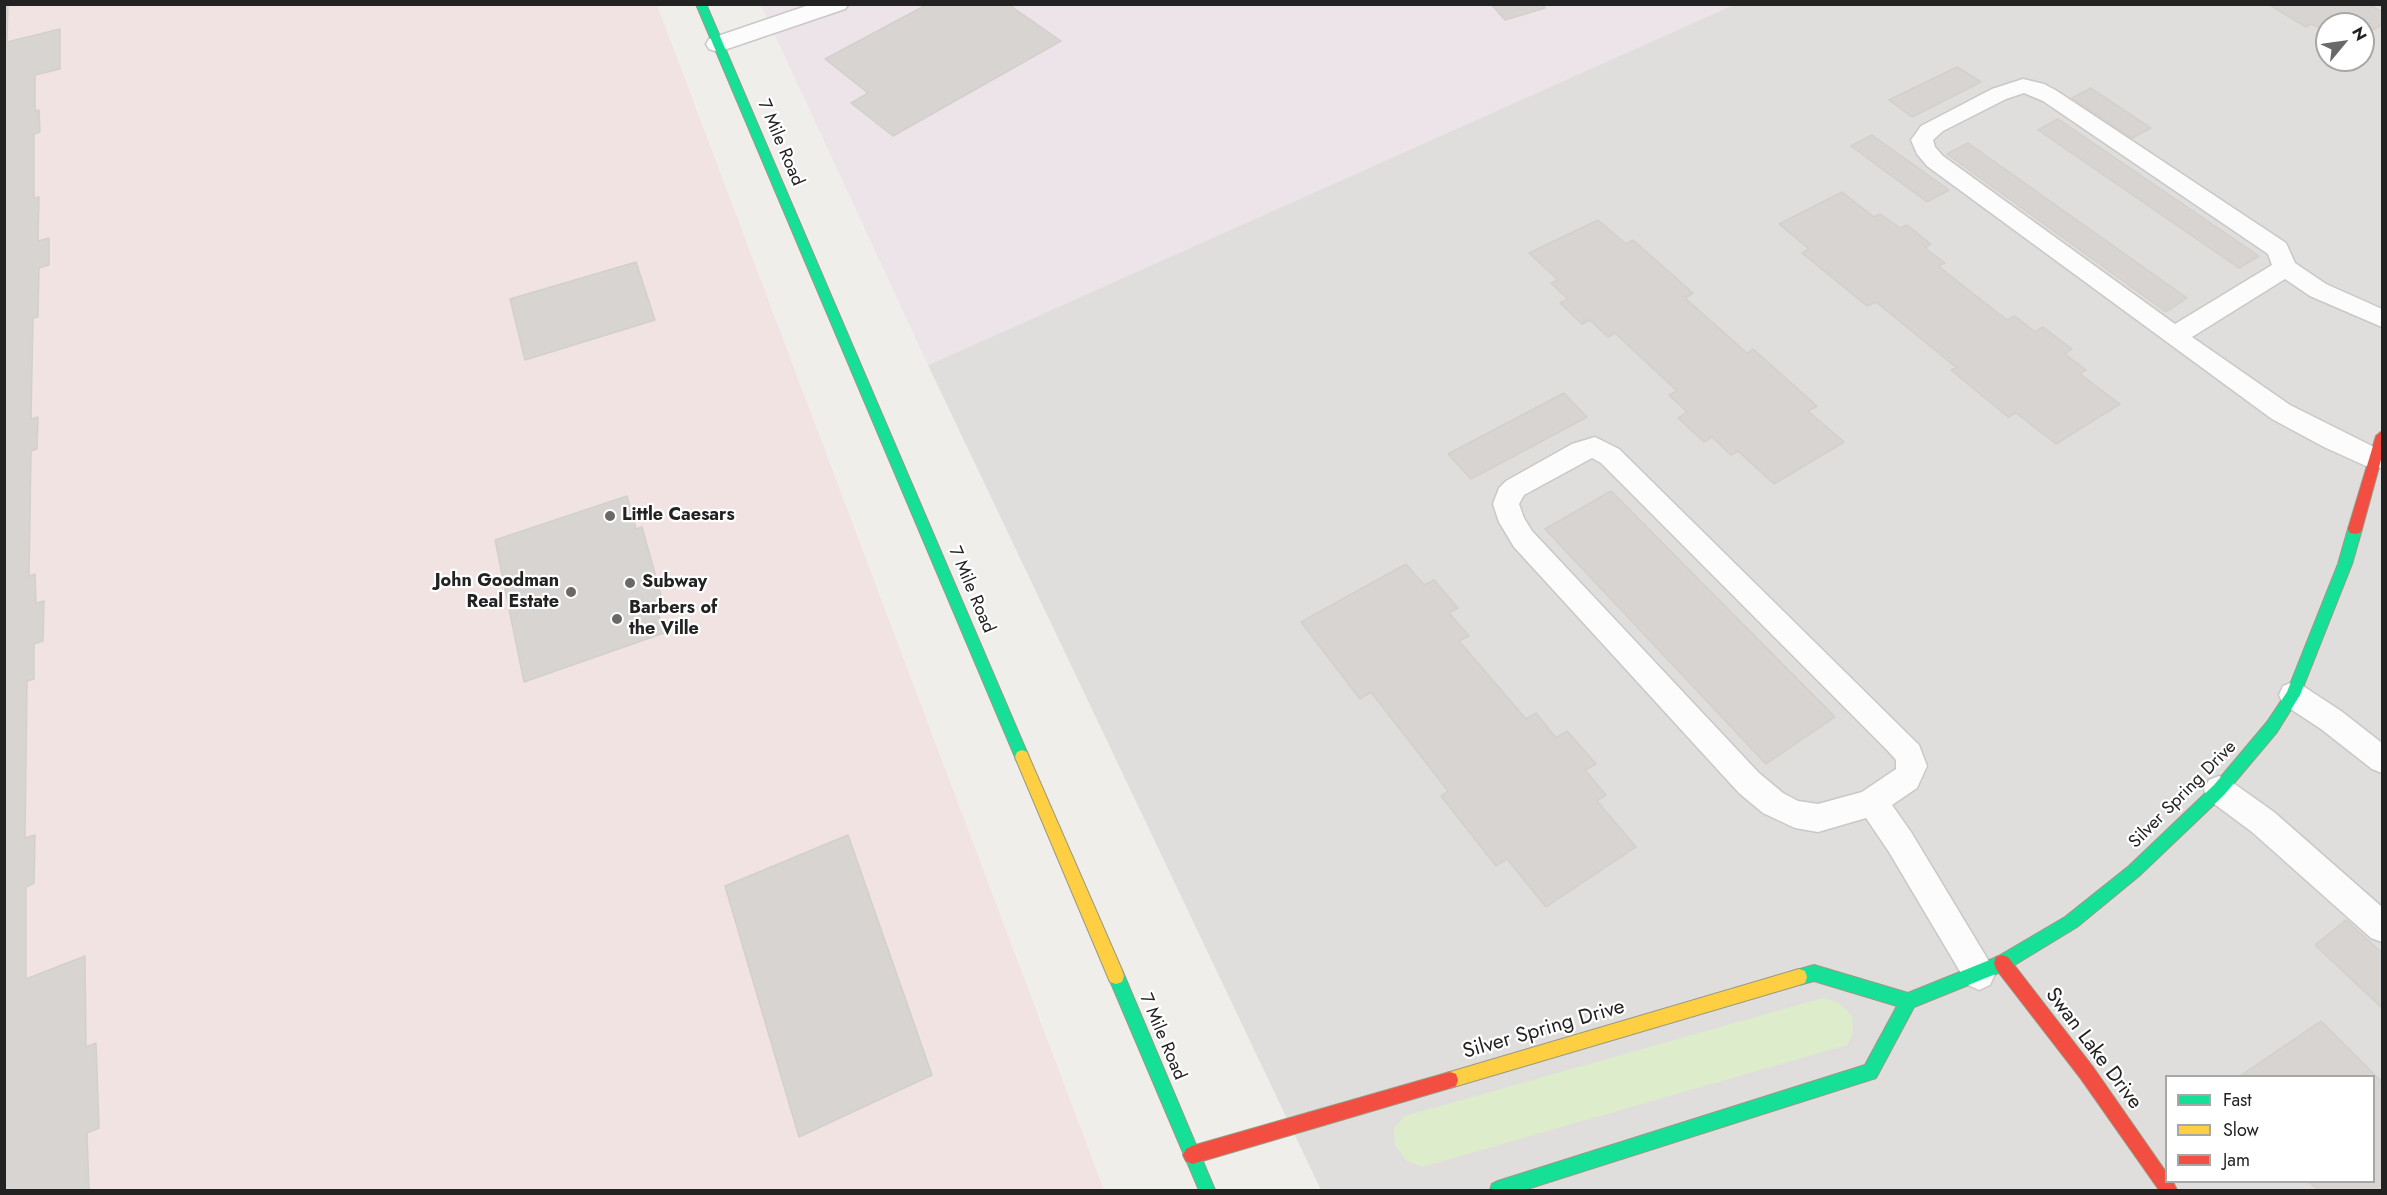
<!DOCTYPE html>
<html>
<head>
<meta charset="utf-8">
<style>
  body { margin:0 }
  #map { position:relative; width:2387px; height:1195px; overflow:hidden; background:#f0eeeb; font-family:Jost,sans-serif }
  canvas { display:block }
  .frame { position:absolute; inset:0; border:6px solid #222; pointer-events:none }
  .legend { position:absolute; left:2165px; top:1075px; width:210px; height:108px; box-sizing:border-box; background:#fff; border:2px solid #a7a7a7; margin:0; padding:8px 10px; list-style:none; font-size:18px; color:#222 }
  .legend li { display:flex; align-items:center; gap:12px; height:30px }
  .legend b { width:30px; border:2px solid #a7a7a7 }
  .north { position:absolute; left:2315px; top:12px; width:60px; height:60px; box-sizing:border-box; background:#fff; border:2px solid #a7a7a7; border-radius:50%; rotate:61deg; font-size:16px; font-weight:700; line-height:24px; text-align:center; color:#222 }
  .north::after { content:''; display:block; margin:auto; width:21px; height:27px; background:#6a6968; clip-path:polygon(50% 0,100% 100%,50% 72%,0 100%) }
</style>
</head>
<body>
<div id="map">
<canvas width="2387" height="1195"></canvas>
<div class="frame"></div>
<ul class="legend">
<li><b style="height:8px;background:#16e098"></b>Fast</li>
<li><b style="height:8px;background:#ffcf43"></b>Slow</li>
<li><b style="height:8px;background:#f24e42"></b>Jam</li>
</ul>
<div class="north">N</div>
</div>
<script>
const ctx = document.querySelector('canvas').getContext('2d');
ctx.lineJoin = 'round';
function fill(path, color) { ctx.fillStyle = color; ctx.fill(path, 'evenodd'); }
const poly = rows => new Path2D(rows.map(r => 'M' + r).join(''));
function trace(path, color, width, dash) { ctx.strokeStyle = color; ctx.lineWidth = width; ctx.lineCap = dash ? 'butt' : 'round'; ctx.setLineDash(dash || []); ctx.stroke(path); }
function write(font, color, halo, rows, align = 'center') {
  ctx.font = font + ' Jost,sans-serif'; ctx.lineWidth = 4.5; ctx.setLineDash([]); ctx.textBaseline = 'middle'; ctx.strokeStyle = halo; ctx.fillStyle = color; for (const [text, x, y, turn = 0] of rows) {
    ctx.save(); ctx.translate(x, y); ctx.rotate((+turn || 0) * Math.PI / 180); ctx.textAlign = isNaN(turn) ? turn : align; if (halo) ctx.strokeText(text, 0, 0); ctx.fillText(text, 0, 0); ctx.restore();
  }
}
const residential = poly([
  [1733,5,2382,5,2382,1190,1321,1190,928,365],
  [2327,24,2363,24,2363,60,2327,60],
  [2166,1076,2374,1076,2374,1182,2166,1182]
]);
const commercial = poly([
  [5,5,657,5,1104,1190,5,1190]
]);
const industrial = poly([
  [761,5,1733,5,928,365]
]);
const grass = poly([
  [1823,998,1839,1003,1852,1016,1853,1033,1847,1045,1422,1167,1407,1161,1395,1145,1394,1128,1405,1116]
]);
const building = poly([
  [4,4,8,4,7,42,60,29,60,69,35,75,35,111,39,110,40,132,34,134,34,198,39,197,38,241,49,238,49,265,39,268,38,317,33,318,31,419,38,417,37,449,31,451,29,576,35,574,36,603,44,601,43,641,34,644,34,679,27,681,25,838,35,835,34,883,26,887,26,979,85,956,86,1047,96,1043,99,1128,87,1133,89,1190,4,1190,4,4],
  [928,4,1008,4,1061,41,893,136,851,103,868,93,825,59,928,4],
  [1491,4,1542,4,1545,8,1505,20,1491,4],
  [2268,4,2368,4,2382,12,2382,25,2363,35,2363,24,2327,24,2327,32,2312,24,2306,27,2268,4],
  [1957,67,1981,82,1912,117,1889,100,1957,67],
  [2091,88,2151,128,2132,138,2072,98,2091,88],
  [2058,119,2259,256,2239,268,2038,130,2058,119],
  [1872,135,1949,190,1927,202,1851,146,1872,135],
  [1968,143,2187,298,2166,312,1947,154,1968,143],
  [1842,192,1874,217,1880,214,1900,228,1907,225,1931,244,1925,248,1945,263,1938,266,2007,320,2015,316,2035,332,2043,327,2072,349,2065,354,2086,370,2080,374,2120,404,2056,444,2016,413,2008,417,1951,370,1957,368,1876,302,1867,306,1802,253,1809,249,1779,224,1842,192],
  [1598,220,1626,244,1633,240,1693,293,1685,298,1747,353,1753,349,1817,406,1808,411,1844,442,1774,484,1738,451,1731,455,1712,437,1704,442,1678,418,1687,412,1669,395,1677,391,1615,333,1608,337,1590,320,1582,324,1560,303,1568,299,1551,283,1558,280,1529,253,1598,220],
  [636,262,655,320,525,360,510,299,636,262],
  [1564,393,1587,417,1471,479,1448,454,1564,393],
  [1611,491,1835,717,1766,764,1545,529,1611,491],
  [627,496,636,529,642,527,661,595,654,597,664,633,524,682,495,540,627,496],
  [1406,564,1424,585,1434,580,1458,608,1449,613,1469,636,1459,641,1526,719,1536,713,1556,738,1567,731,1596,764,1585,770,1606,795,1597,801,1636,847,1546,907,1507,859,1496,866,1441,796,1448,791,1371,692,1360,699,1301,622,1406,564],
  [848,835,932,1075,799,1137,725,886,848,835],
  [2346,920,2382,953,2382,1008,2315,945,2346,920],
  [2321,1021,2382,1082,2382,1190,2318,1190,2309,1182,2374,1182,2374,1076,2240,1076,2321,1021]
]);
const lane = poly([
  [2023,79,2044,84,2057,91,2286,243,2295,263,2326,284,2382,309,2382,327,2310,296,2285,279,2192,337,2290,405,2382,451,2382,467,2375,469,2366,466,2324,447,2272,419,1927,166,1917,154,1911,140,1921,126,1992,89,2023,79],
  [2024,93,2043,101,2268,254,2272,265,2175,324,1943,156,1935,147,1933,140,1943,131,2006,99,2024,93],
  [1595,437,1619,449,1919,745,1927,766,1917,788,1892,805,1911,832,1990,963,1995,974,1990,985,1979,990,1968,985,1889,852,1866,818,1818,832,1795,828,1763,813,1739,793,1514,547,1499,522,1493,504,1499,488,1506,481,1572,444,1595,437],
  [1592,458,1601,463,1887,750,1896,760,1896,769,1862,792,1818,804,1798,801,1783,793,1759,773,1532,531,1524,518,1519,504,1524,495,1592,458],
  [2293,682,2303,686,2341,711,2382,743,2382,773,2372,769,2321,729,2283,704,2279,695,2283,686,2293,682],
  [2219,776,2229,780,2274,812,2382,907,2382,942,2371,938,2252,832,2209,800,2204,790,2209,780,2219,776]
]);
const street = poly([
  [812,4,849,4,845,9,727,49,718,52,709,49,706,44,709,39,812,4]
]);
const fast = poly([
  [696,4,706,4,1029,757,1027,762,1022,764,1017,762,1015,757,696,4],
  [2355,524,2360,525,2362,529,2352,564,2300,695,2277,732,2224,795,2139,876,2077,927,2008,969,1914,1007,1876,1078,1524,1190,1490,1190,1492,1184,1498,1181,1865,1065,1897,1006,1814,981,1799,985,1793,983,1791,977,1793,971,1814,965,1908,993,1997,957,2065,917,2129,866,2214,785,2267,722,2287,692,2338,564,2348,529,2350,525,2355,524],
  [1116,968,1122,970,1215,1190,1199,1190,1108,976,1110,970,1116,968]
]);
const slow = poly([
  [1022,750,1027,752,1029,757,1122,970,1124,976,1122,982,1116,984,1110,982,1015,757,1017,752,1022,750],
  [1799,969,1805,971,1807,977,1805,983,1799,985,1450,1088,1444,1086,1442,1080,1444,1074,1450,1072,1799,969]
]);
const jam = poly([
  [2382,431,2382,456,2362,529,2360,533,2355,534,2350,533,2348,529,2376,436,2382,431],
  [2002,955,2008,957,2093,1067,2166,1172,2166,1182,2173,1182,2177,1190,2159,1190,2081,1079,1996,969,1994,963,1996,957,2002,955],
  [1450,1072,1456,1074,1458,1080,1456,1086,1450,1088,1192,1164,1186,1161,1183,1155,1186,1149,1192,1146,1450,1072]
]);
const markers = [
  [610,516,6,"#6a6968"],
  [630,583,6,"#6a6968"],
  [571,592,6,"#6a6968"],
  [617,619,6,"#6a6968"]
];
const streetNames = [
  ["7 Mile Road",780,143,67],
  ["7 Mile Road",971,590,67],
  ["Silver Spring Drive",2183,795,-45],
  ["7 Mile Road",1162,1037,67]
];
const poiNames = [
  ["Little Caesars",622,516],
  ["John Goodman",559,582,"right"],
  ["Real Estate",559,603,"right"],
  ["Subway",642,583],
  ["Barbers of",629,609],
  ["the Ville",629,630]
];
const nearStreetnames = [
  ["Silver Spring Drive",1544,1030,-16],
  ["Swan Lake Drive",2093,1049,53]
];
fill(residential, '#dfdedc');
fill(commercial, '#f1e3e1');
fill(industrial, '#ede4e9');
fill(grass, '#ddeccb');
fill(building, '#d7d4d2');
trace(building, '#d3d0cc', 1.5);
trace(lane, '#c9c8c7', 3);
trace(street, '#c9c8c7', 3);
trace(fast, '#999a82', 2);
trace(slow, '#999a82', 2);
trace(jam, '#999a82', 2);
fill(lane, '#fdfcfc');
fill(street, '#fdfcfc');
fill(fast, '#16e098');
fill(slow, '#ffcf43');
fill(jam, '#f24e42');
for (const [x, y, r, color] of markers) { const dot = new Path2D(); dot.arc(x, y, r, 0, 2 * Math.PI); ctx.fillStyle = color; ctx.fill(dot); trace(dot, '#fff', 2); }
write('18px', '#222', '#fff', streetNames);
write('bold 18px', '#222', '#fff', poiNames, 'left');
write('21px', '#222', '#fff', nearStreetnames);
</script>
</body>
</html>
